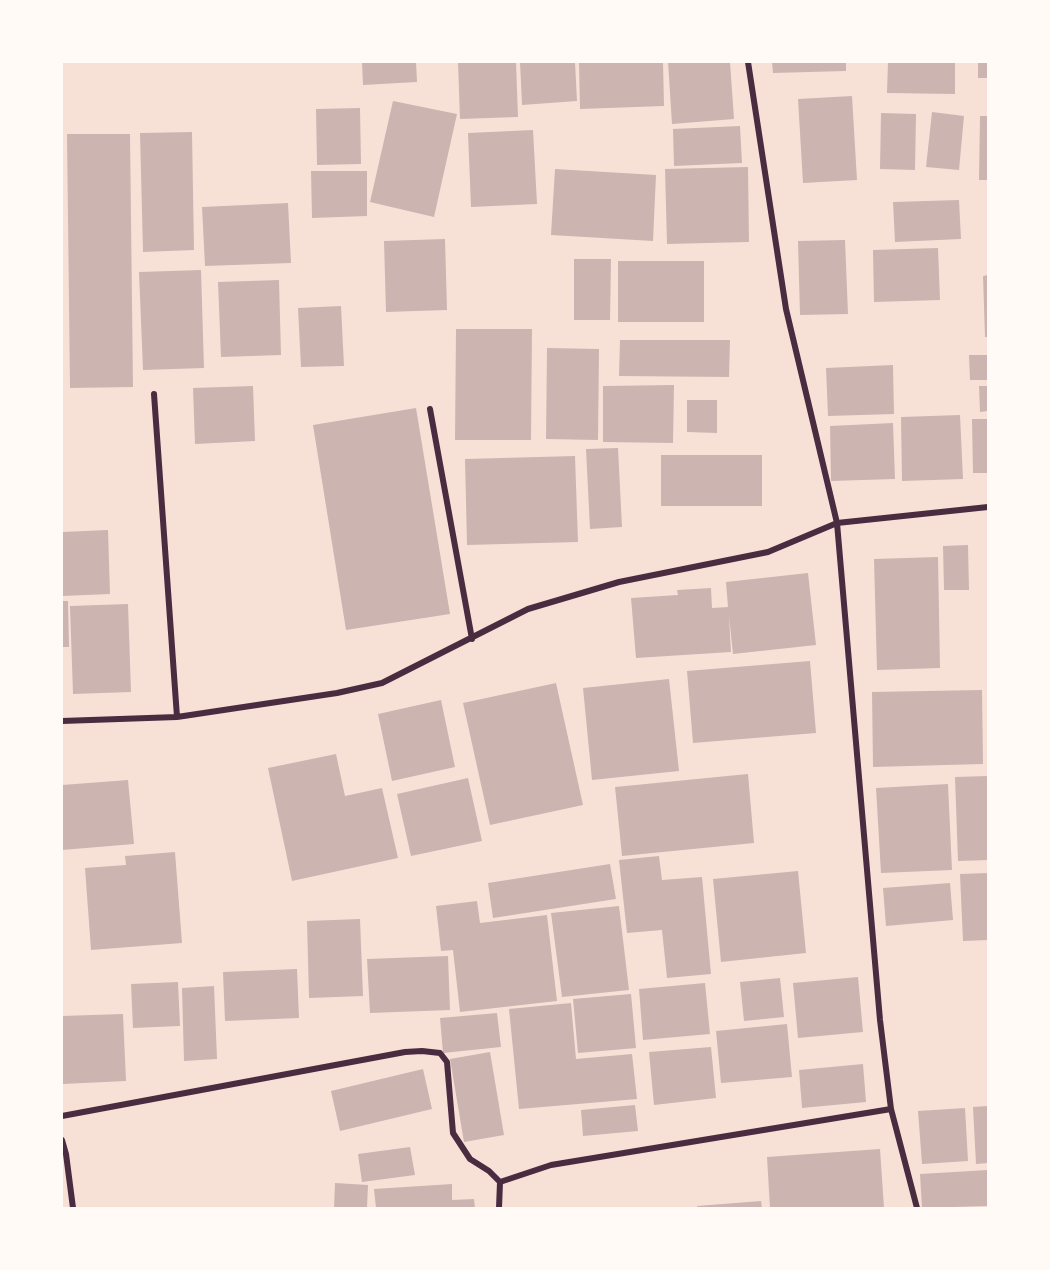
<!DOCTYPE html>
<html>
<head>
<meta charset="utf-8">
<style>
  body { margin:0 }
  #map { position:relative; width:1050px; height:1270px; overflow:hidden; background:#f7e1d7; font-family:"Golos Text",sans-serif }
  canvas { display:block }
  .frame { position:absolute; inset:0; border:63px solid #fffaf5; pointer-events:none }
</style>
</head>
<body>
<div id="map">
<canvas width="1050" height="1270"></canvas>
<div class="frame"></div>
</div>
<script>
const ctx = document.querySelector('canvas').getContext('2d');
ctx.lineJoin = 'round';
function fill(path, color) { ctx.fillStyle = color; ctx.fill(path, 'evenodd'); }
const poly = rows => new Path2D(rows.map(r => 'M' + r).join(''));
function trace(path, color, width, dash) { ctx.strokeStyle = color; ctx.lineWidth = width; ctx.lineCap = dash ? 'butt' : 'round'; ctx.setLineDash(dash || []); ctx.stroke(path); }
const building = poly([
  [362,62,416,62,417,82,363,85],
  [458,62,516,62,518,117,460,119],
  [520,62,575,62,577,101,522,105],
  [579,62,663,62,664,106,580,109],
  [668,62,730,62,734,119,672,124],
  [772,62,846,62,846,71,773,73],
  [888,62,955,62,955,94,887,93],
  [978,62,988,62,988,78,978,78],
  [852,96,857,180,803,183,798,99],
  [393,101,457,114,434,217,370,202],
  [360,108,361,164,317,165,316,109],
  [932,112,964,116,959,170,926,167],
  [881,113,916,114,915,170,880,169],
  [980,116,988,116,988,180,979,180],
  [740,126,742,163,674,166,673,129],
  [533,130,537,204,471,207,468,133],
  [192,132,194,250,143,252,140,133],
  [67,134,130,134,133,387,70,388],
  [748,167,749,242,667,244,665,169],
  [555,169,656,175,653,241,551,235],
  [311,171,367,171,367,216,312,218],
  [959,200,961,239,895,242,893,202],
  [288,203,291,263,205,266,202,207],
  [445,239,447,310,386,312,384,241],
  [845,240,848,314,800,315,798,241],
  [938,248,940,300,874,302,873,250],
  [574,259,611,259,610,320,574,320],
  [618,261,704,261,704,322,618,322],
  [201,270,204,368,143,370,139,272],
  [988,275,988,337,985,337,983,276],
  [279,280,281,355,221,357,218,282],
  [341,306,344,366,301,367,298,308],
  [456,329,532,329,531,440,455,440],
  [620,340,730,340,729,377,619,376],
  [547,348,599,349,598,440,546,439],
  [969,355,988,355,988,380,970,380],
  [893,365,894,414,828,416,826,368],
  [674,385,673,443,603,442,603,386],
  [253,386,255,441,195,444,193,388],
  [979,386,988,386,988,411,980,412],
  [687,400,717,400,717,433,687,432],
  [416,408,450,614,346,630,313,425],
  [960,415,963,479,902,481,901,417],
  [972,419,988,419,988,473,973,473],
  [893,423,895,479,831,481,830,426],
  [618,448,622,527,590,529,586,449],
  [661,455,762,455,762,506,661,506],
  [575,456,578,542,467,545,465,459],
  [108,530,110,594,62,596,62,532],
  [968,545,969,590,944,590,943,546],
  [938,557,940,668,877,670,874,559],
  [808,573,816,645,733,654,729,616,731,652,636,658,631,598,678,595,677,590,711,588,712,608,728,607,726,582],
  [62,601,68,601,69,647,62,647],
  [128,604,131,692,73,694,70,606],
  [810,661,816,733,693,743,687,671],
  [669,679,679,771,592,780,583,688],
  [556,683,583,805,490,825,463,703],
  [982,690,983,764,873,767,872,692],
  [441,700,455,767,392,781,378,714],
  [336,754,345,796,382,788,398,858,292,881,268,768],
  [748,774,754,843,622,856,615,787],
  [988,776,988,860,958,861,955,777],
  [468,778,482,841,411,856,397,794],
  [128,780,134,844,62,850,62,785],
  [948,784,952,870,881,873,876,788],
  [175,852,182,943,91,950,85,868,126,865,125,856],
  [659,856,662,880,702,877,711,974,667,978,662,930,627,933,619,860],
  [610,864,616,899,493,918,488,883],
  [798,871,806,953,721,962,713,879],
  [988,873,988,940,963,941,960,874],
  [950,883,953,920,886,926,883,888],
  [477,901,480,923,547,915,557,1001,460,1012,453,950,441,951,436,906],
  [619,906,629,990,562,997,551,913],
  [360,919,363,996,309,998,307,921],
  [448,956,450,1010,370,1013,367,959],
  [297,969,299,1018,225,1021,223,972],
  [858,977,863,1032,798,1038,793,983],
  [780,978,784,1017,744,1021,740,982],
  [178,982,180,1026,133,1028,131,984],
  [705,983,710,1034,643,1040,639,989],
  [214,986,217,1059,184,1061,182,988],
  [631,994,636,1048,578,1053,573,999],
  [571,1003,576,1059,632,1054,637,1099,519,1109,509,1009],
  [497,1013,501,1047,443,1053,440,1018],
  [123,1014,126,1081,63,1084,62,1016],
  [787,1024,792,1077,721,1083,716,1031],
  [711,1047,716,1098,654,1105,649,1052],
  [490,1052,504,1135,464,1142,450,1059],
  [863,1064,866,1102,802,1108,799,1070],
  [423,1069,432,1109,340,1131,331,1091],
  [635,1105,638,1131,583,1136,581,1110],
  [988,1106,988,1163,976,1164,973,1107],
  [965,1108,968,1161,922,1164,918,1111],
  [410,1147,415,1175,362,1182,358,1154],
  [880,1149,884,1208,770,1208,767,1157],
  [988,1170,988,1206,922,1208,920,1174],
  [335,1183,368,1185,367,1208,334,1208],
  [452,1184,452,1200,474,1199,475,1208,376,1208,374,1189],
  [761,1201,762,1208,697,1208,697,1206]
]);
const minor = poly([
  [748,62,786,309,837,523,880,1020,891,1109,917,1208],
  [154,394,177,717],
  [430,409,472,639],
  [62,721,177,717,337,693,382,683,528,609,619,582,768,552,837,523,988,507],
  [62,1116,405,1052,422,1051,440,1053,447,1062,453,1133,470,1159,489,1171,500,1182],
  [62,1140,66,1154,73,1208],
  [499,1208,500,1182,551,1165,891,1109]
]);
fill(building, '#ccb4b1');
trace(minor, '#4a2c40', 6);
</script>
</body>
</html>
